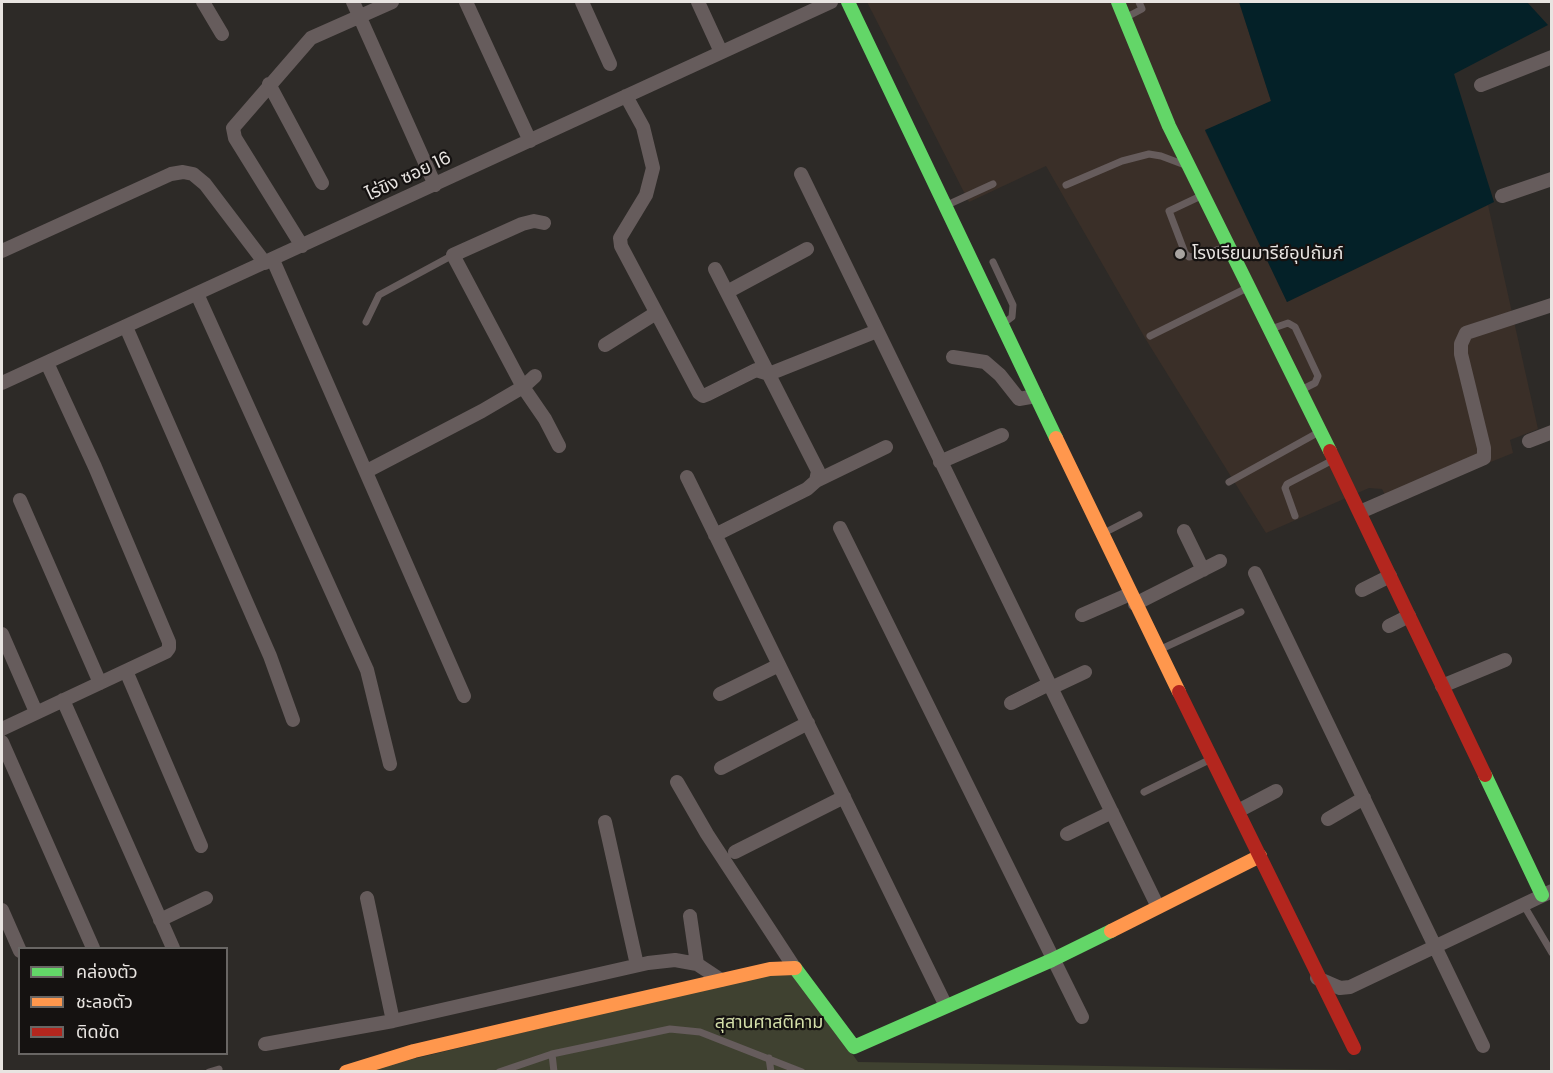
<!DOCTYPE html>
<html>
<head>
<meta charset="utf-8">
<style>
  body { margin:0 }
  #map { position:relative; width:1553px; height:1073px; overflow:hidden; background:#2d2a27; font-family:Poppins,"Noto Sans Thai",sans-serif }
  canvas { display:block }
  .frame { position:absolute; inset:0; border:3px solid #e8e4e1; pointer-events:none }
  .legend { position:absolute; left:18px; top:947px; width:210px; height:108px; box-sizing:border-box; background:#151211; border:2px solid #696664; margin:0; padding:8px 10px; list-style:none; font-size:18px; color:#e8e4e1 }
  .legend li { display:flex; align-items:center; gap:12px; height:30px }
  .legend b { width:30px; border:2px solid #696664 }
</style>
</head>
<body>
<div id="map">
<canvas width="1553" height="1073"></canvas>
<div class="frame"></div>
<ul class="legend">
<li><b style="height:8px;background:#63d668"></b>คล่องตัว</li>
<li><b style="height:8px;background:#ff974d"></b>ชะลอตัว</li>
<li><b style="height:8px;background:#b3261e"></b>ติดขัด</li>
</ul>
</div>
<script>
const ctx = document.querySelector('canvas').getContext('2d');
ctx.lineJoin = 'round';
function fill(path, color) { ctx.fillStyle = color; ctx.fill(path, 'evenodd'); }
const poly = rows => new Path2D(rows.map(r => 'M' + r).join(''));
function trace(path, color, width, dash) { ctx.strokeStyle = color; ctx.lineWidth = width; ctx.lineCap = dash ? 'butt' : 'round'; ctx.setLineDash(dash || []); ctx.stroke(path); }
function write(font, color, halo, rows, align = 'center') {
  ctx.font = font + ' Poppins,"Noto Sans Thai",sans-serif'; ctx.lineWidth = 4.5; ctx.setLineDash([]); ctx.textBaseline = 'middle'; ctx.strokeStyle = halo; ctx.fillStyle = color; for (const [text, x, y, turn = 0] of rows) {
    ctx.save(); ctx.translate(x, y); ctx.rotate((+turn || 0) * Math.PI / 180); ctx.textAlign = isNaN(turn) ? turn : align; if (halo) ctx.strokeText(text, 0, 0); ctx.fillText(text, 0, 0); ctx.restore();
  }
}
const built = poly([
  [867,2,1239,2,1271,101,1205,131,1287,302,1488,205,1538,429,1510,440,1513,453,1389,503,1382,489,1369,488,1266,533,1145,338,1046,166,969,202]
]);
const green = poly([
  [778,971,796,975,858,1062,1413,1071,359,1072]
]);
const water = poly([
  [1239,2,1527,2,1548,25,1454,74,1494,202,1287,302,1205,130,1271,101]
]);
const lane = poly([
  [1125,18,1142,9,1139,2],
  [1066,185,1122,161,1149,154,1161,156,1185,165],
  [1203,195,1169,211,1185,253,1189,257,1195,256,1228,247],
  [945,206,993,184],
  [993,262,1013,305,1012,317,1004,323],
  [366,322,379,295,453,255],
  [1271,329,1288,323,1295,327,1318,376,1315,383,1301,390],
  [1150,336,1247,288],
  [1229,482,1319,432],
  [1295,516,1285,488,1287,484,1333,460],
  [1104,533,1139,515],
  [1159,650,1241,612],
  [1144,792,1209,760],
  [1523,904,1552,953],
  [552,1054,554,1072],
  [769,1058,771,1072],
  [209,1072,219,1069],
  [499,1072,552,1054,670,1029,700,1032,802,1072]
]);
const street = poly([
  [203,2,222,34],
  [353,2,435,185],
  [466,2,530,141],
  [582,2,610,64],
  [698,2,721,52],
  [269,84,322,183],
  [1481,85,1552,57],
  [626,96,643,127,653,168,646,195,620,238,621,246,699,393,703,396,708,394,756,370,769,374,877,331],
  [801,174,1158,907],
  [1502,196,1552,179],
  [544,223,534,221,522,224,453,255,523,387,545,419,559,446],
  [302,246,235,138,233,128,311,38,392,2],
  [2,251,171,174,183,172,193,174,205,184,265,263],
  [273,260,464,696],
  [715,269,818,471,816,481,807,489,715,535],
  [727,292,807,249],
  [197,294,367,670,390,764],
  [126,327,270,656,293,720],
  [605,345,656,313],
  [953,357,985,362,1000,375,1019,399,1036,396],
  [2,383,831,2],
  [1529,441,1552,432],
  [940,462,1002,435],
  [367,471,482,411,523,387,535,376],
  [687,477,946,1006],
  [816,481,886,447],
  [20,500,100,683],
  [1360,512,1484,458,1484,448,1461,354,1461,344,1466,333,1552,305],
  [840,528,1082,1017],
  [1184,531,1203,570],
  [1255,573,1483,1046],
  [1362,590,1390,576],
  [1135,604,1220,561],
  [1082,615,1130,594],
  [1389,626,1409,616],
  [2,634,36,712],
  [126,671,201,846],
  [1442,686,1505,660],
  [1051,688,1085,672],
  [720,694,779,665],
  [63,700,173,948],
  [1011,703,1049,684],
  [2,729,166,652,169,648,169,642,95,467,47,363],
  [2,742,93,948],
  [721,768,808,723],
  [677,782,707,834,794,967],
  [1238,811,1276,791],
  [1328,819,1364,798],
  [605,822,637,965],
  [1067,834,1112,812],
  [735,852,844,797],
  [367,898,393,1021],
  [2,910,20,951],
  [690,916,697,964],
  [160,920,206,898],
  [1317,978,1340,988,1350,987,1552,891],
  [265,1044,393,1021,648,963,675,960,697,964,721,980]
]);
const fast = poly([
  [848,2,1056,438],
  [1118,2,1169,126,1330,451],
  [1485,775,1542,895],
  [795,968,854,1047,1052,960,1111,931]
]);
const slow = poly([
  [1056,438,1179,692],
  [1111,931,1260,856],
  [346,1072,414,1051,555,1018,770,969,795,968]
]);
const jam = poly([
  [1330,451,1485,775],
  [1179,692,1354,1048]
]);
const markers = [
  [1180,254,6,"#a7a3a0"]
];
const streetNames = [
  ["ไร่ขิง ซอย 16",409,177,-25]
];
const poiNames = [
  ["โรงเรียนมารีย์อุปถัมภ์",1192,254]
];
const parkNames = [
  ["สุสานศาสติคาม",769,1023]
];
fill(built, '#3a2f28');
fill(green, '#3f4130');
fill(water, '#042128');
trace(lane, '#665c5c', 7);
trace(street, '#665c5c', 14);
trace(fast, '#63d668', 14);
trace(slow, '#ff974d', 14);
trace(jam, '#b3261e', 14);
for (const [x, y, r, color] of markers) { const dot = new Path2D(); dot.arc(x, y, r, 0, 2 * Math.PI); ctx.fillStyle = color; ctx.fill(dot); trace(dot, '#151211', 2); }
write('18px', '#e8e4e1', '#151211', streetNames);
write('18px', '#e8e4e1', '#151211', poiNames, 'left');
write('18px', '#d4dea9', '#151211', parkNames);
</script>
</body>
</html>
